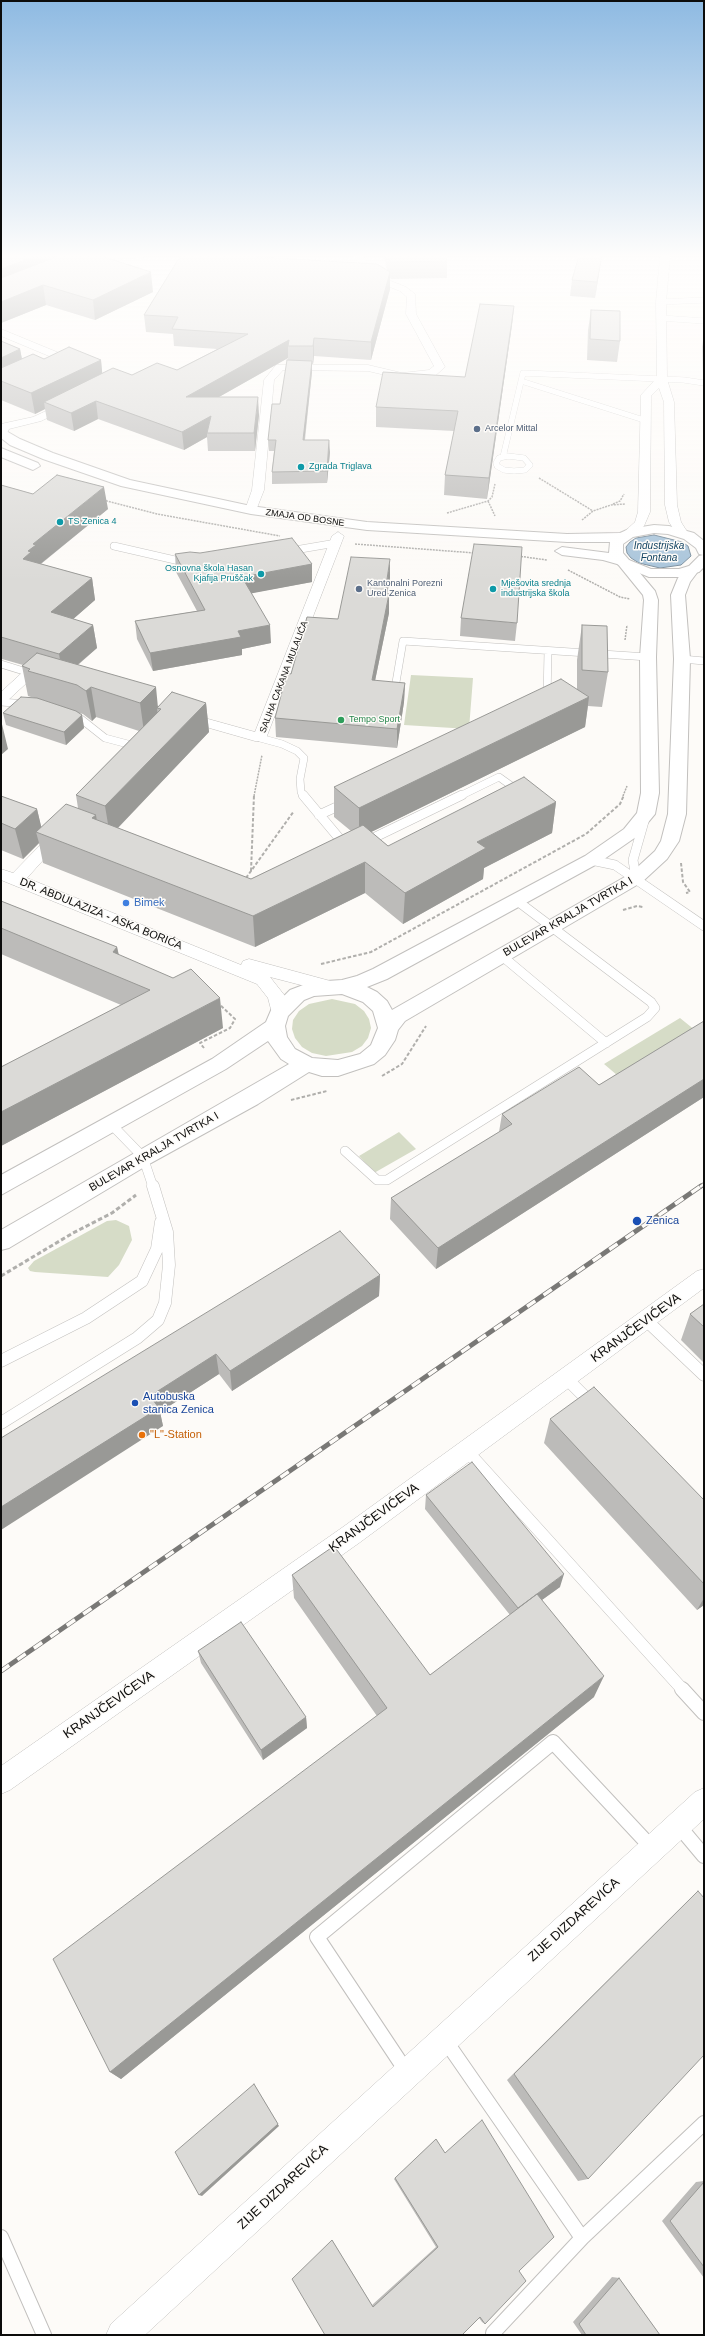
<!DOCTYPE html>
<html>
<head>
<meta charset="utf-8">
<style>
  body { margin:0 }
  #map { position:relative; width:705px; height:2336px; overflow:hidden; background:#fdfbf8; font-family:Arial,sans-serif }
  canvas { display:block }
  .frame { position:absolute; inset:0; border:2px solid #0c0c0b; pointer-events:none }
</style>
</head>
<body>
<div id="map">
<canvas width="705" height="2336"></canvas>
<div class="frame"></div>
</div>
<script>
const ctx = document.querySelector('canvas').getContext('2d');
ctx.lineJoin = 'round';
function fill(path, color) { ctx.fillStyle = color; ctx.fill(path, 'evenodd'); }
const poly = rows => new Path2D(rows.map(r => 'M' + r).join(''));
function trace(path, color, width, dash) { ctx.strokeStyle = color; ctx.lineWidth = width; ctx.lineCap = dash ? 'butt' : 'round'; ctx.setLineDash(dash || []); ctx.stroke(path); }
function write(font, color, halo, rows, align = 'center') {
  ctx.font = font + ' Arial,sans-serif'; ctx.lineWidth = 3; ctx.setLineDash([]); ctx.textBaseline = 'middle'; ctx.strokeStyle = halo; ctx.fillStyle = color; for (const [text, x, y, turn = 0] of rows) {
    ctx.save(); ctx.translate(x, y); ctx.rotate((+turn || 0) * Math.PI / 180); ctx.textAlign = isNaN(turn) ? turn : align; if (halo) ctx.strokeText(text, 0, 0); ctx.fillText(text, 0, 0); ctx.restore();
  }
}
const green = poly([
  [411,675,473,678,469,729,404,725],
  [332,999,355,1004,364,1011,369,1019,371,1028,368,1038,362,1046,352,1052,326,1056,312,1053,302,1047,295,1038,292,1029,293,1020,299,1011,309,1004],
  [680,1018,701,1035,624,1081,604,1064],
  [399,1132,416,1149,374,1173,359,1156],
  [116,1220,129,1226,132,1240,119,1265,108,1277,35,1272,30,1271,28,1268,34,1261,107,1221]
]);
const water = poly([
  [654,535,682,542,688,546,691,556,681,565,660,568,639,563,631,558,627,553,626,547,630,542,636,538,654,535]
]);
const pathFar2 = poly([
  [539,478,593,511],
  [103,500,157,514,280,536],
  [488,501,495,516],
  [613,504,620,501,624,494],
  [447,513,488,501,492,497,495,484],
  [582,520,593,511,611,505,625,504],
  [355,544,475,553],
  [518,556,547,560],
  [568,570,620,597,630,599],
  [625,640,627,625],
  [254,796,262,755],
  [623,796,627,786]
]);
const pathFar1 = poly([
  [681,863,683,882,690,892,686,893],
  [251,871,254,795],
  [246,878,294,811],
  [623,910,637,906,643,907],
  [321,964,371,952,586,834,620,804,624,795],
  [204,1048,200,1043,230,1028,235,1019,218,1003],
  [382,1076,402,1064,426,1026],
  [291,1100,327,1091]
]);
const path = poly([
  [1,1276,73,1233,112,1213,136,1195]
]);
const serviceFar4 = poly([
  [661,302,704,300],
  [661,318,704,321],
  [521,381,647,421],
  [508,456,524,458,530,465,525,470,514,471,504,470,497,466,496,463,499,458,508,456],
  [503,457,523,373,684,380,704,383]
]);
const serviceFar3 = poly([
  [114,546,188,563],
  [289,551,336,543],
  [682,659,704,661],
  [1,664,30,673],
  [394,694,403,641,648,657],
  [547,699,548,651],
  [1,702,27,704],
  [72,716,81,719,105,738,139,747],
  [260,738,282,744,297,751,304,758,300,779,301,792,304,796],
  [460,796,499,777,520,792]
]);
const serviceFar2 = poly([
  [303,795,339,838,350,845],
  [319,815,345,803],
  [365,842,462,795],
  [591,860,615,865,704,926],
  [636,878,633,860,645,818],
  [502,956,606,1043],
  [111,1124,143,1157,153,1187],
  [345,1151,377,1180,387,1180,647,1017,655,1008,651,1002,516,900]
]);
const serviceFar1 = poly([
  [647,1321,704,1375],
  [1,1361,86,1318,142,1281,157,1249,161,1222],
  [567,1379,592,1404],
  [1,1423,137,1338,158,1320,165,1303,169,1265,167,1232,153,1186],
  [467,1451,683,1690]
]);
const service = poly([
  [682,1689,704,1713],
  [678,1825,704,1856],
  [445,2040,582,2238,493,2333,495,2335],
  [406,2071,317,1937,553,1742,652,1848],
  [1,2237,44,2335],
  [582,2238,704,2123]
]);
const minor = poly([
  [104,255,147,255,142,258,109,259,81,266,76,263,104,255],
  [353,255,362,255,371,266,391,281,406,287,415,294,416,314,445,367,436,375,402,379,368,371,283,370,274,380,264,490,255,513,247,513,245,510,252,490,264,380,276,365,368,365,402,373,429,370,434,366,406,314,407,297,400,291,385,285,365,270,353,255],
  [664,255,670,257,666,302,667,379,674,402,677,505,681,522,688,533,686,536,678,536,669,522,665,505,664,402,659,388,651,396,650,512,644,526,633,536,629,537,623,533,635,522,638,512,641,395,657,378,656,302,660,257,664,255],
  [1,329,81,362,82,364,77,367,73,366,1,336,1,329],
  [68,401,72,402,72,406,41,421,9,429,6,435,1,436,1,424,33,417,68,401],
  [338,532,344,536,265,741,255,741,178,719,176,716,178,713,183,712,255,732,332,536,338,532],
  [30,669,52,675,54,678,47,682,32,678,6,702,1,703,1,692,25,670,30,669],
  [58,830,63,832,66,835,63,838,27,878,241,965,243,961,249,959,334,982,337,986,334,990,328,992,270,977,285,996,288,1013,285,1017,279,1019,273,1017,268,998,257,984,1,880,1,869,13,873,53,832,58,830],
  [704,1269,704,1288,359,1543,10,1790,1,1794,1,1766,343,1527,697,1271,704,1269],
  [704,1788,704,1819,145,2335,106,2335,111,2324,695,1792,704,1788]
]);
const tertiary = poly([
  [624,559,629,560,655,591,658,600,656,657,659,793,655,814,636,837,597,864,387,979,367,987,377,992,387,1001,392,1010,630,874,655,851,661,841,668,814,674,659,671,595,678,578,687,567,692,566,699,570,690,582,685,595,690,659,686,814,679,841,667,859,642,882,405,1021,398,1030,395,1040,385,1055,374,1064,338,1076,322,1076,309,1072,258,1104,151,1163,9,1248,1,1250,1,1230,289,1064,281,1059,268,1041,226,1069,1,1195,1,1175,212,1059,266,1022,272,1008,290,990,311,982,342,980,357,976,373,969,585,856,624,829,637,813,641,793,640,657,644,600,643,595,617,563,624,559],
  [342,994,363,1002,373,1011,378,1028,371,1045,360,1054,338,1060,312,1058,295,1049,287,1037,285,1026,288,1016,304,1000,314,996,342,994]
]);
const secondary = poly([
  [1,428,20,439,53,453,130,480,251,506,367,522,567,534,620,533,629,529,654,525,669,526,694,533,704,541,704,567,699,572,679,577,649,577,617,564,603,560,562,555,555,551,562,547,609,553,610,542,567,542,367,530,251,514,121,486,43,459,10,445,1,438,1,428],
  [654,533,668,534,684,539,696,548,699,554,703,555,699,556,689,566,679,569,651,569,629,560,623,553,623,544,633,537,654,533],
  [1,448,38,463,40,466,33,470,1,457,1,448]
]);
const railFar1 = poly([
  [700,1187,704,1184]
]);
const rail = poly([
  [1,1671,701,1186]
]);
const wall = poly([
  [1,255,53,258,153,292,95,320,46,305,1,323],
  [384,255,446,255,447,261,447,278,391,279,390,278,390,289,371,360,314,356,313,364,312,364,312,372,305,440,330,452,327,483,272,484,272,472,274,451,269,451,268,440,280,404,288,358,219,397,259,415,255,451,208,451,207,437,184,450,98,419,74,431,47,420,45,409,35,414,1,400,1,341,20,349,22,359,101,360,102,373,132,375,177,370,217,349,174,346,173,334,146,332,144,315,387,270],
  [600,267,595,298,570,296,572,280],
  [514,306,512,325,487,499,444,495,445,475,454,431,376,427,376,407,465,377],
  [591,310,620,341,617,362,587,360,588,330],
  [704,334,704,375,703,375,702,347],
  [1,485,33,494,108,509,41,564,92,578,95,600,73,619,93,625,97,648,78,665,158,706,206,703,209,732,118,828,251,879,351,831,334,817,334,787,577,689,577,660,582,625,608,672,602,707,588,706,585,727,371,832,388,846,556,802,552,833,484,868,483,879,403,924,365,893,255,947,43,863,39,843,23,859,1,850,1,796,37,809,41,827,78,808,76,795,139,731,96,717,92,721,83,714,79,713,82,715,84,728,66,745,6,725,3,713,34,698,28,696,22,666,23,665,2,659,1,660],
  [200,553,312,564,312,582,251,593,271,643,242,649,242,655,153,671,137,639,135,621,197,611,176,572,175,554],
  [390,578,387,594,389,594,389,613,375,681,405,683,404,702,397,748,276,737,275,718,338,619],
  [461,618,517,623,515,641,460,636],
  [1,901,117,947,119,955,223,1028,1,1146,1,1067,121,1005,1,954],
  [704,1021,704,1097,436,1269,390,1219,391,1198,499,1132,502,1114,599,1085],
  [380,1275,379,1296,232,1391,219,1374,160,1412,163,1426,1,1438],
  [704,1304,704,1363,681,1340,690,1314],
  [550,1419,704,1500,704,1605,697,1610,544,1443],
  [426,1495,560,1587,542,1600,594,1697,121,2079,110,2072,377,1716,294,1598,292,1575,430,1675,510,1615,425,1509],
  [198,1651,306,1717,307,1728,263,1760,201,1663],
  [698,1891,588,2179,578,2181,507,2080],
  [436,2139,519,2271,485,2324,482,2322,479,2318,325,2335,332,2240,372,2305,436,2247,394,2179],
  [704,2181,704,2278,662,2221,696,2182],
  [612,2277,619,2278,660,2335,582,2335,573,2322]
]);
const shadedWall = poly([
  [38,255,53,255,55,268,1,290,1,269],
  [602,255,600,267,595,298,597,282],
  [151,272,153,292,95,320,93,300],
  [390,272,390,289,371,360,371,342],
  [43,285,46,305,1,323,1,302],
  [514,306,512,325,487,499,489,478],
  [314,338,314,356,313,364,313,346],
  [289,340,288,346,288,358,187,415,186,397],
  [20,349,24,370,1,380,1,358],
  [101,360,103,381,44,402,45,409,35,414,31,393],
  [312,361,312,372,303,452,303,440],
  [258,397,259,415,255,451,254,433],
  [96,401,98,419,74,431,71,413],
  [211,416,207,433,207,437,184,450,182,432],
  [329,440,330,452,327,483,327,471],
  [104,487,108,509,39,565,23,559,33,544],
  [390,559,390,578,384,612,385,593],
  [312,564,312,582,243,595,242,577],
  [92,578,95,600,55,635,51,612],
  [389,594,389,613,371,700,372,680],
  [93,625,97,648,63,677,59,654],
  [270,625,271,643,242,649,242,655,153,671,150,653,238,631],
  [1,653,2,659,1,660],
  [405,683,404,702,397,748,397,729],
  [91,687,96,717,92,721,86,691],
  [156,687,158,708,157,708,158,718,144,732,140,703],
  [589,697,585,727,359,838,359,808],
  [206,703,209,732,110,836,105,806],
  [82,715,84,728,66,745,64,732],
  [1,720,8,749,1,755],
  [556,802,552,833,484,868,483,879,403,924,405,893,477,842],
  [37,809,43,834,36,832,39,843,23,859,15,829],
  [96,815,101,846,92,818],
  [365,862,365,893,255,947,253,916],
  [117,947,123,977,113,952],
  [220,998,223,1028,1,1146,1,1112],
  [704,1079,704,1097,436,1269,438,1248],
  [380,1275,379,1296,232,1391,230,1371],
  [216,1354,219,1374,160,1412,163,1426,1,1530,1,1507,150,1396],
  [564,1574,560,1587,514,1620,518,1608],
  [704,1598,704,1605,697,1610],
  [604,1676,594,1697,121,2079,110,2072],
  [306,1717,307,1728,263,1760,261,1750],
  [254,2084,279,2126,202,2196,199,2195]
]);
const building = poly([
  [1,255,38,255,1,269,1,255],
  [61,255,70,255,77,257,82,255,98,255,151,272,93,300,43,285,1,302,1,278,61,255],
  [181,255,224,255,377,264,390,272,371,342,314,338,313,346,288,346,289,340,186,397,258,397,254,433,207,433,211,416,182,432,96,401,71,413,44,402,113,368,132,375,157,363,177,370,248,334,172,329,178,317,144,315,181,255],
  [388,255,446,255,447,261,391,262,389,260,388,255],
  [579,255,602,255,597,282,572,280,579,255],
  [480,304,514,306,489,478,445,475,458,411,376,407,383,372,465,377,480,304],
  [591,310,620,311,620,341,590,339,591,310],
  [1,341,20,349,1,358,1,341],
  [69,347,101,360,31,393,1,381,1,368,33,354,44,359,69,347],
  [287,360,312,361,303,440,329,440,327,471,272,472,276,440,268,440,272,404,280,404,287,360],
  [57,475,104,487,33,544,36,545,28,551,31,552,23,559,92,578,51,612,93,625,59,654,1,637,1,485,33,494,57,475],
  [292,538,312,564,242,577,270,625,238,631,241,637,150,653,135,621,205,610,175,554,190,552,200,553,292,538],
  [474,544,522,547,517,623,461,618,474,544],
  [351,557,390,559,385,593,389,594,372,680,405,683,397,729,275,718,287,673,291,674,307,617,338,619,351,557],
  [582,625,607,626,608,672,582,670,582,625],
  [37,653,156,687,140,703,91,687,86,691,77,685,28,671,30,669,22,666,37,653],
  [561,679,589,697,359,808,334,787,561,679],
  [172,692,206,703,105,806,76,795,161,709,157,708,172,692],
  [21,697,37,698,76,711,82,715,64,732,3,713,21,697],
  [524,777,556,802,477,842,486,848,405,893,365,862,253,916,36,832,66,804,96,815,92,818,251,879,363,825,388,846,524,777],
  [1,796,37,809,15,829,1,823,1,796],
  [1,901,117,947,113,952,173,978,191,969,220,998,1,1112,1,1067,150,990,1,928,1,901],
  [704,1021,704,1079,438,1248,391,1198,512,1124,502,1114,579,1067,599,1085,704,1021],
  [340,1231,380,1275,230,1371,216,1354,150,1396,159,1408,1,1507,1,1438,340,1231],
  [704,1304,704,1327,690,1314,704,1304],
  [594,1387,704,1500,704,1584,550,1419,594,1387],
  [472,1462,564,1574,518,1608,426,1495,472,1462],
  [334,1546,430,1675,537,1594,604,1676,110,2072,53,1959,387,1708,292,1575,334,1546],
  [241,1622,306,1717,261,1750,198,1651,241,1622],
  [698,1891,704,1898,704,2055,588,2179,514,2074,698,1891],
  [254,2084,278,2124,199,2195,175,2152,254,2084],
  [482,2120,554,2237,519,2271,526,2281,485,2324,480,2317,462,2335,325,2335,292,2279,332,2240,373,2307,438,2247,395,2178,436,2139,445,2153,482,2120],
  [704,2182,704,2267,670,2221,704,2182],
  [619,2278,660,2335,586,2335,579,2324,619,2278]
]);
const markers = [
  [477,429,4,"#5c6f8a"],
  [301,467,4,"#0f9aa8"],
  [60,522,4,"#0f9aa8"],
  [261,574,4,"#0f9aa8"],
  [359,589,4,"#5c6f8a"],
  [493,589,4,"#0f9aa8"],
  [341,720,4,"#2e9e5b"],
  [126,903,4,"#3f7fe0"],
  [637,1221,5,"#1a4fb4"],
  [135,1403,4,"#1a4fb4"],
  [142,1435,4,"#e8710a"]
];
const farServicenames = [
  ["Arcelor Mittal",485,429],
  ["Kantonalni Porezni",367,584],
  ["Ured Zenica",367,594]
];
const farCulturenames = [
  ["Zgrada Triglava",309,467],
  ["TS Zenica 4",68,522],
  ["Osnovna škola Hasan",253,569,"right"],
  ["Kjafija Pruščak",253,579,"right"],
  ["Mješovita srednja",501,584],
  ["industrijska škola",501,594]
];
const farStreetnames = [
  ["ZMAJA OD BOSNE",305,518,8],
  ["SALIHA CAKANA MULALIĆA",284,677,-69]
];
const farLeisurenames = [
  ["Tempo Sport",349,720]
];
const farWaternames = [
  ["Industrijska",659,546],
  ["Fontana",659,558]
];
const shopNames = [
  ["Bimek",134,903]
];
const streetNames = [
  ["DR. ABDULAZIZA - ASKA BORIĆA",101,914,22],
  ["BULEVAR KRALJA TVRTKA I",568,917,-30],
  ["BULEVAR KRALJA TVRTKA I",154,1152,-30]
];
const transitNames = [
  ["Zenica",646,1221],
  ["Autobuska",143,1397],
  ["stanica Zenica",143,1410]
];
const foodNames = [
  ["\"L\"-Station",150,1435]
];
const nearStreetnames = [
  ["KRANJČEVIĆEVA",636,1328,-36],
  ["KRANJČEVIĆEVA",374,1518,-36],
  ["KRANJČEVIĆEVA",109,1705,-35],
  ["ZIJE DIZDAREVIĆA",574,1920,-42],
  ["ZIJE DIZDAREVIĆA",283,2187,-43]
];
fill(green, '#d6dcc7');
fill(water, '#a8c4da');
trace(water, '#798d9c', 1);
trace(serviceFar4, '#c2c0be', 6);
trace(serviceFar3, '#c2c0be', 8);
trace(serviceFar2, '#c2c0be', 10);
trace(serviceFar1, '#c2c0be', 13);
trace(service, '#c2c0be', 16);
trace(minor, '#c2c0be', 1);
trace(tertiary, '#c2c0be', 2);
trace(secondary, '#c2c0be', 2);
trace(pathFar2, '#b0afac', 1.5, [2, 1]);
trace(pathFar1, '#b0afac', 2, [3.5, 2]);
trace(path, '#b0afac', 3, [4.5, 2.5]);
trace(serviceFar4, '#fff', 5.5);
trace(serviceFar3, '#fff', 7);
trace(serviceFar2, '#fff', 9);
trace(serviceFar1, '#fff', 12);
trace(service, '#fff', 14);
fill(minor, '#fff');
fill(tertiary, '#fff');
fill(secondary, '#fff');
trace(railFar1, '#797876', 4);
trace(rail, '#797876', 5);
trace(railFar1, '#fdfbf8', 2.5, [8]);
trace(rail, '#fdfbf8', 3.5, [10]);
fill(wall, '#bcbbb9');
fill(shadedWall, '#999996');
fill(building, '#dbdad7');
trace(building, '#999996', 1);
const sky = ctx.createLinearGradient(0, 0, 0, 582);
sky.addColorStop(0, '#8ebae2');
sky.addColorStop(0.44, '#fefdfc');
sky.addColorStop(1, '#fefdfc00');
ctx.fillStyle = sky;
ctx.fillRect(0, 0, 705, 582);
for (const [x, y, r, color] of markers) { const dot = new Path2D(); dot.arc(x, y, r, 0, 2 * Math.PI); ctx.fillStyle = color; ctx.fill(dot); trace(dot, '#fdfbf8', 1.5); }
write('9px', '#4e5e75', '#fdfbf8', farServicenames, 'left');
write('9px', '#0d838f', '#fdfbf8', farCulturenames, 'left');
write('9px', '#0c0c0b', '#fdfbf8', farStreetnames);
write('9px', '#27864d', '#fdfbf8', farLeisurenames, 'left');
write('italic 10px', '#134462', '#fdfbf8', farWaternames);
write('11px', '#366cbe', '#fdfbf8', shopNames, 'left');
write('11px', '#0c0c0b', '#fdfbf8', streetNames);
write('11px', '#164399', '#fdfbf8', transitNames, 'left');
write('11px', '#c56008', '#fdfbf8', foodNames, 'left');
write('13px', '#0c0c0b', '#fdfbf8', nearStreetnames);
</script>
</body>
</html>
